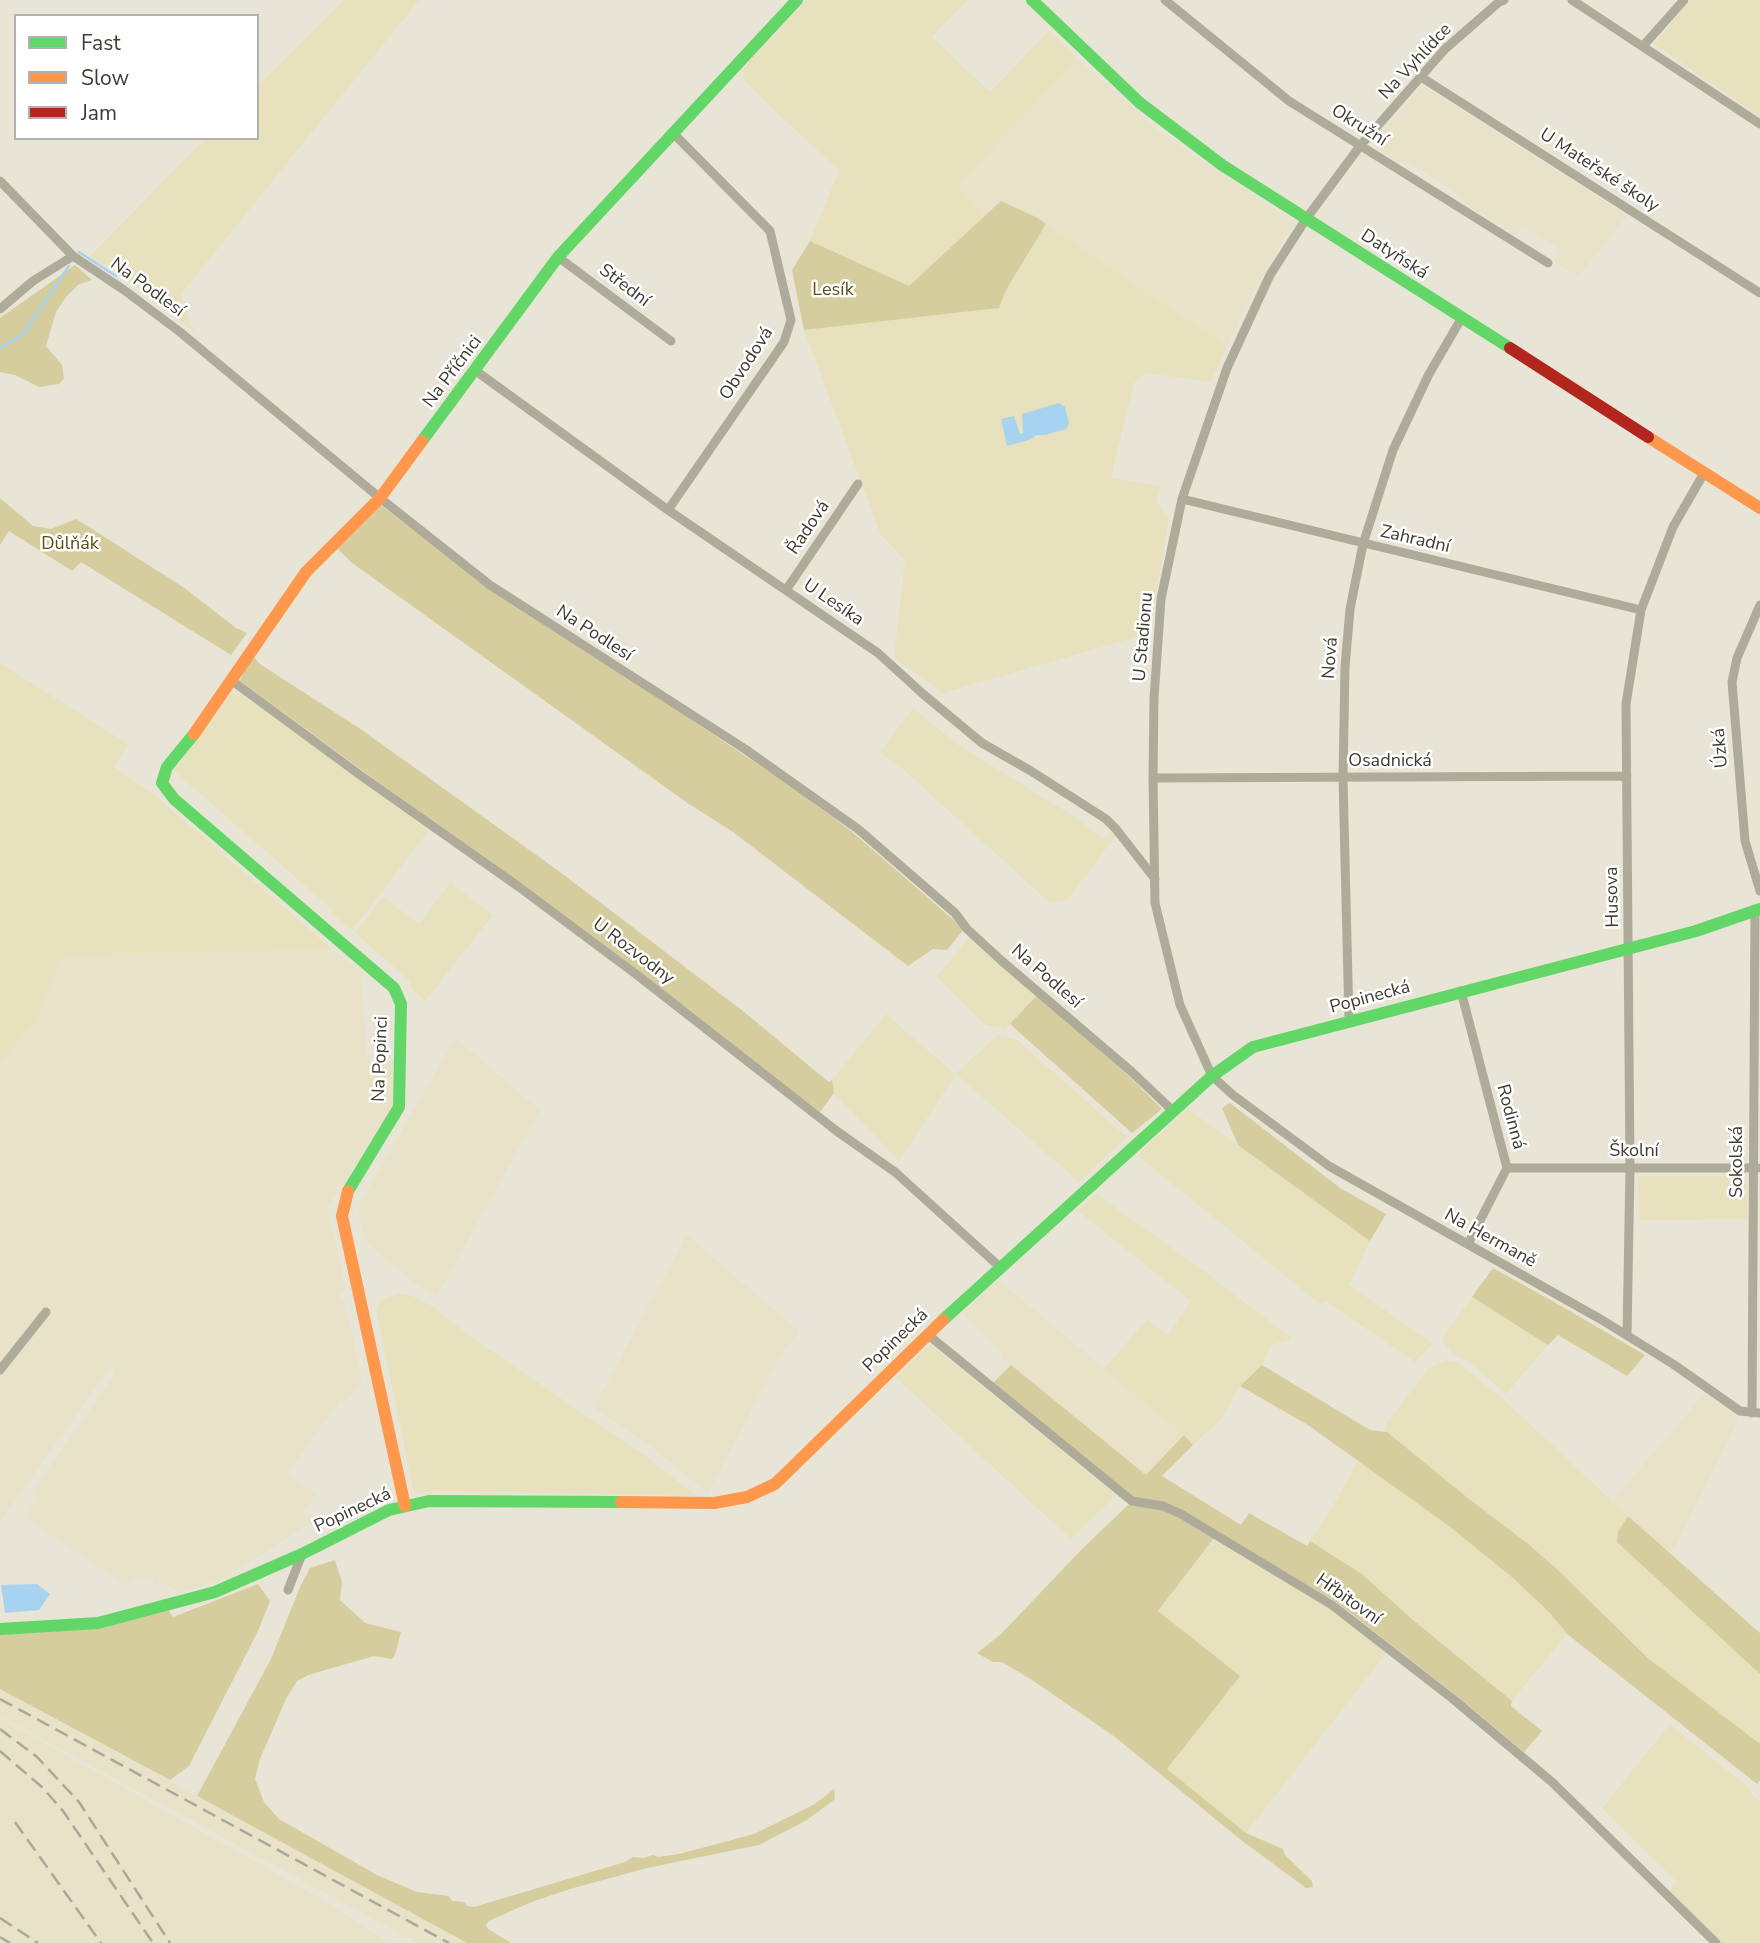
<!DOCTYPE html>
<html>
<head>
<meta charset="utf-8">
<style>
  body { margin:0 }
  #map { position:relative; width:1760px; height:1943px; overflow:hidden; background:#e8e5d6; font-family:"Nunito Sans",sans-serif }
  canvas { display:block }
  .legend { position:absolute; left:14px; top:14px; width:245px; height:126px; box-sizing:border-box; background:#fff; border:2px solid #b2b1ad; margin:0; padding:9px 12px; list-style:none; font-size:21px; color:#3e3c31 }
  .legend li { display:flex; align-items:center; gap:14px; height:35px }
  .legend b { width:35px; border:2px solid #b2b1ad }
</style>
</head>
<body>
<div id="map">
<canvas width="1760" height="1943"></canvas>
<ul class="legend">
<li><b style="height:9px;background:#63d668"></b>Fast</li>
<li><b style="height:9px;background:#ff974d"></b>Slow</li>
<li><b style="height:9px;background:#b3261e"></b>Jam</li>
</ul>
</div>
<script>
const ctx = document.querySelector('canvas').getContext('2d');
ctx.lineJoin = 'round';
function fill(path, color) { ctx.fillStyle = color; ctx.fill(path, 'evenodd'); }
const poly = rows => new Path2D(rows.map(r => 'M' + r).join(''));
function trace(path, color, width, dash) { ctx.strokeStyle = color; ctx.lineWidth = width; ctx.lineCap = dash ? 'butt' : 'round'; ctx.setLineDash(dash || []); ctx.stroke(path); }
function write(font, color, halo, rows, align = 'center') {
  ctx.font = font + ' "Nunito Sans",sans-serif'; ctx.lineWidth = 5; ctx.setLineDash([]); ctx.textBaseline = 'middle'; ctx.strokeStyle = halo; ctx.fillStyle = color; for (const [text, x, y, turn = 0] of rows) {
    ctx.save(); ctx.translate(x, y); ctx.rotate((+turn || 0) * Math.PI / 180); ctx.textAlign = isNaN(turn) ? turn : align; if (halo) ctx.strokeText(text, 0, 0); ctx.fillText(text, 0, 0); ctx.restore();
  }
}
const built = poly([
  [1078,59,1163,135,1294,223,1250,298,1227,346,1036,217,1001,201,987,217,956,187],
  [1420,88,1426,88,1627,216,1579,276,1554,262,1561,249,1522,226,1517,234,1470,207,1452,189,1406,161,1400,163,1379,149,1376,140],
  [332,949,362,972,366,1054,370,1054,371,1061,394,1060,395,1102,327,1208,346,1289,339,1297,345,1304,362,1381,346,1402,340,1400,287,1474,316,1494,303,1513,312,1522,223,1579,202,1586,179,1593,166,1583,154,1584,153,1579,133,1580,126,1585,25,1518,38,1499,31,1493,116,1373,110,1367,0,1522,0,1062,35,1022,62,957],
  [455,1038,540,1110,437,1296,414,1283,368,1243,364,1237,357,1209],
  [687,1235,799,1331,781,1355,708,1493,650,1446,594,1407],
  [998,1280,1184,1435,1146,1476,1002,1358,1004,1355,963,1313],
  [1704,1394,1739,1419,1675,1547,1670,1553,1612,1501],
  [0,1689,467,1943,418,1943,0,1716],
  [0,1718,319,1898,389,1943,0,1943]
]);
const green = poly([
  [344,0,419,0,181,294,190,324,198,335,150,296,90,256,206,138,257,138,257,87],
  [807,0,968,0,932,37,990,92,1049,31,1078,59,957,186,987,217,909,286,810,241,839,171,748,85,742,76,747,64],
  [1691,0,1760,0,1760,116,1654,44],
  [1046,224,1227,346,1211,382,1147,373,1134,383,1111,478,1161,486,1156,502,1169,517,1150,633,943,693,894,658,905,560,881,535,804,330,999,308,1006,290],
  [0,663,128,744,114,767,157,797,332,949,62,957,35,1022,0,1062],
  [241,693,426,825,427,833,352,930,331,913,333,910,174,771,230,694],
  [913,708,958,745,1075,817,1104,839,1112,829,1117,834,1067,900,1051,904,904,770,880,752],
  [450,883,493,915,425,1001,411,988,410,981,355,933,383,897,419,924],
  [971,936,1038,994,1005,1029,986,1025,936,977],
  [886,1014,955,1074,998,1035,1017,1040,1127,1137,1079,1182,956,1074,899,1161,834,1093,832,1080],
  [1188,1109,1370,1241,1349,1285,1433,1344,1415,1362,1325,1301,1321,1305,1137,1155],
  [1638,1176,1742,1176,1747,1182,1747,1219,1640,1220],
  [1096,1194,1212,1277,1292,1339,1271,1345,1262,1365,1240,1386,1220,1420,1193,1445,1184,1435,1104,1369,1147,1319,1168,1336,1191,1301,1078,1211],
  [398,1294,410,1295,432,1306,468,1335,644,1455,696,1496,432,1491,414,1494,376,1308,382,1300],
  [1472,1297,1548,1345,1506,1394,1468,1361,1453,1354,1443,1342,1443,1337],
  [930,1344,1116,1495,1071,1539,896,1378],
  [1445,1361,1457,1362,1503,1399,1628,1516,1618,1533,1617,1542,1760,1674,1760,1744,1649,1659,1559,1571,1392,1438,1385,1430,1386,1424,1428,1369],
  [1357,1462,1362,1462,1449,1526,1513,1578,1550,1613,1567,1634,1512,1701,1412,1618,1362,1574,1310,1541,1339,1496],
  [1214,1540,1330,1608,1387,1652,1246,1833,1167,1769,1158,1611],
  [1670,1724,1747,1786,1754,1797,1760,1801,1760,1943,1720,1943,1671,1894,1671,1889,1677,1882,1602,1808]
]);
const forest = poly([
  [1001,201,1036,217,1046,224,1006,290,999,308,804,330,792,270,810,241,909,286],
  [75,265,92,280,78,285,66,297,56,312,46,346,62,365,64,378,59,384,39,387,15,375,0,372,0,318],
  [0,498,33,526,51,529,76,519,81,522,183,587,236,628,247,633,231,655,81,562,72,571,9,531,0,545],
  [380,505,486,584,785,782,850,830,964,929,947,950,933,949,908,966,733,832,686,802,352,563,337,548],
  [253,656,260,664,362,730,560,872,743,1011,825,1079,829,1082,832,1080,834,1093,820,1112,429,819,240,681,250,657],
  [1038,994,1130,1077,1162,1109,1132,1133,1010,1024],
  [1230,1103,1340,1188,1386,1214,1370,1241,1238,1145,1222,1108],
  [1493,1268,1563,1307,1645,1355,1627,1376,1558,1335,1548,1345,1472,1297],
  [1011,1365,1146,1475,1184,1435,1193,1445,1162,1476,1241,1525,1249,1513,1307,1546,1310,1541,1362,1574,1412,1619,1512,1701,1511,1706,1542,1731,1524,1752,1457,1696,1335,1601,1218,1533,1158,1611,1240,1676,1167,1769,1246,1833,1283,1849,1285,1855,1312,1881,1313,1887,1306,1888,1241,1840,1115,1737,1032,1680,1002,1662,993,1662,977,1653,1001,1634,1082,1549,1129,1504,991,1385],
  [1262,1365,1370,1430,1387,1432,1469,1499,1527,1543,1559,1571,1649,1659,1760,1744,1760,1780,1757,1784,1567,1634,1550,1613,1513,1578,1449,1526,1308,1425,1240,1386],
  [1628,1516,1760,1633,1760,1674,1617,1542,1618,1532],
  [335,1560,342,1582,340,1600,365,1623,401,1632,395,1655,392,1659,374,1656,308,1675,297,1681,286,1699,260,1759,255,1779,264,1802,279,1819,377,1875,417,1892,449,1896,452,1901,465,1902,467,1906,474,1907,625,1862,633,1857,644,1858,653,1855,658,1857,679,1854,754,1834,815,1804,834,1789,835,1799,807,1820,759,1845,647,1868,570,1889,529,1903,489,1921,486,1925,488,1929,511,1943,467,1943,197,1796,271,1659,300,1587,310,1568],
  [258,1584,270,1601,258,1631,189,1766,170,1780,0,1689,0,1629,168,1610,173,1617]
]);
const water = poly([
  [1059,403,1065,407,1069,423,1066,429,1045,435,1036,435,1032,439,1007,446,1001,419,1014,416,1020,434,1023,433,1022,414],
  [37,1584,50,1594,39,1610,5,1613,1,1585]
]);
const stream = poly([
  [79,252,116,276],
  [0,348,22,335,69,266]
]);
const street = poly([
  [1165,0,1289,101,1548,263],
  [1504,0,1499,2,1445,49,1360,146,1306,219,1270,275,1227,368,1182,499,1161,599,1154,698,1153,778,1155,903,1180,1005,1212,1076,1233,1095,1329,1166,1602,1320,1673,1364,1740,1411,1760,1413],
  [1572,0,1760,124],
  [1643,46,1684,0],
  [1421,77,1760,293],
  [0,181,73,256,124,290,180,332,380,498,490,585,745,749,858,829,955,913,967,929,1003,962,1132,1072,1173,1111],
  [558,257,671,341],
  [0,309,33,281,73,256],
  [476,371,668,510,878,653,923,694,982,743,1031,771,1106,819,1116,829,1155,879],
  [1182,499,1641,610],
  [668,510,784,342,791,320,770,231,672,132],
  [786,590,858,484],
  [1760,605,1737,658,1732,682,1745,841,1760,891],
  [231,680,360,775,519,887,637,975,838,1132,895,1172,1001,1268],
  [1153,778,1627,776],
  [1461,991,1507,1168,1468,1244],
  [1349,1021,1343,778,1345,667,1350,609,1363,544,1393,450,1429,374,1461,319],
  [1507,1168,1758,1168],
  [927,1334,1132,1501,1163,1506,1181,1514,1332,1605,1453,1699,1552,1782,1716,1943],
  [1627,1335,1630,1168,1626,704,1641,610,1673,527,1704,473],
  [0,1370,46,1312],
  [1752,1413,1755,911],
  [288,1590,302,1554]
]);
const fast = poly([
  [1032,0,1140,103,1222,165,1510,348],
  [422,441,558,257,797,0],
  [194,734,167,767,162,783,174,799,394,988,401,1004,399,1107,348,1191],
  [943,1320,1212,1076,1253,1047,1696,931,1760,909],
  [0,1629,98,1623,215,1592,302,1554,389,1510,429,1501,621,1502]
]);
const slow = poly([
  [1648,437,1760,508],
  [194,734,306,572,380,498,422,441],
  [348,1191,342,1216,405,1506],
  [621,1502,714,1503,747,1497,775,1484,943,1320]
]);
const jam = poly([
  [1510,348,1648,437]
]);
const rail = poly([
  [0,1699,449,1943],
  [0,1729,37,1757,79,1802,170,1943],
  [0,1751,43,1788,63,1811,153,1943],
  [15,1822,101,1943],
  [0,1918,38,1943],
  [0,1937,10,1943]
]);
const streetNames = [
  ["Na Vyhlídce",1416,62,-47],
  ["Okružní",1359,126,32],
  ["U Mateřské školy",1599,171,33],
  ["Datyňská",1394,255,33],
  ["Střední",624,286,37],
  ["Na Podlesí",147,288,36],
  ["Obvodová",747,364,-57],
  ["Na Příčnici",453,372,-53],
  ["Řadová",809,528,-56],
  ["Zahradní",1415,540,13],
  ["U Lesíka",833,603,34],
  ["Na Podlesí",594,634,33],
  ["U Stadionu",1144,637,-85],
  ["Nová",1331,658,-86],
  ["Úzká",1721,748,-95],
  ["Osadnická",1390,762],
  ["Husova",1613,897,-91],
  ["U Rozvodny",633,952,37],
  ["Na Podlesí",1046,977,41],
  ["Popinecká",1370,998,-15],
  ["Na Popinci",381,1059,-88],
  ["Rodinná",1510,1117,75],
  ["Školní",1634,1152],
  ["Sokolská",1738,1162,-90],
  ["Na Hermaně",1490,1239,29],
  ["Popinecká",896,1341,-44],
  ["Popinecká",353,1511,-25],
  ["Hřbitovní",1348,1600,35]
];
const parkNames = [
  ["Lesík",833,291],
  ["Důlňák",70,545]
];
fill(built, '#e7e2c8');
fill(green, '#e7e1bd');
fill(forest, '#d6cd9e');
fill(water, '#a7d3f1');
trace(stream, '#a7d3f1', 2.5);
trace(street, '#afab9a', 9);
trace(fast, '#63d668', 12);
trace(slow, '#ff974d', 12);
trace(jam, '#b3261e', 12);
trace(rail, '#aaa89a', 2.5, [14, 7]);
write('18px', '#3e3c31', '#fff', streetNames);
write('18px', '#594f17', '#fff', parkNames);
</script>
</body>
</html>
